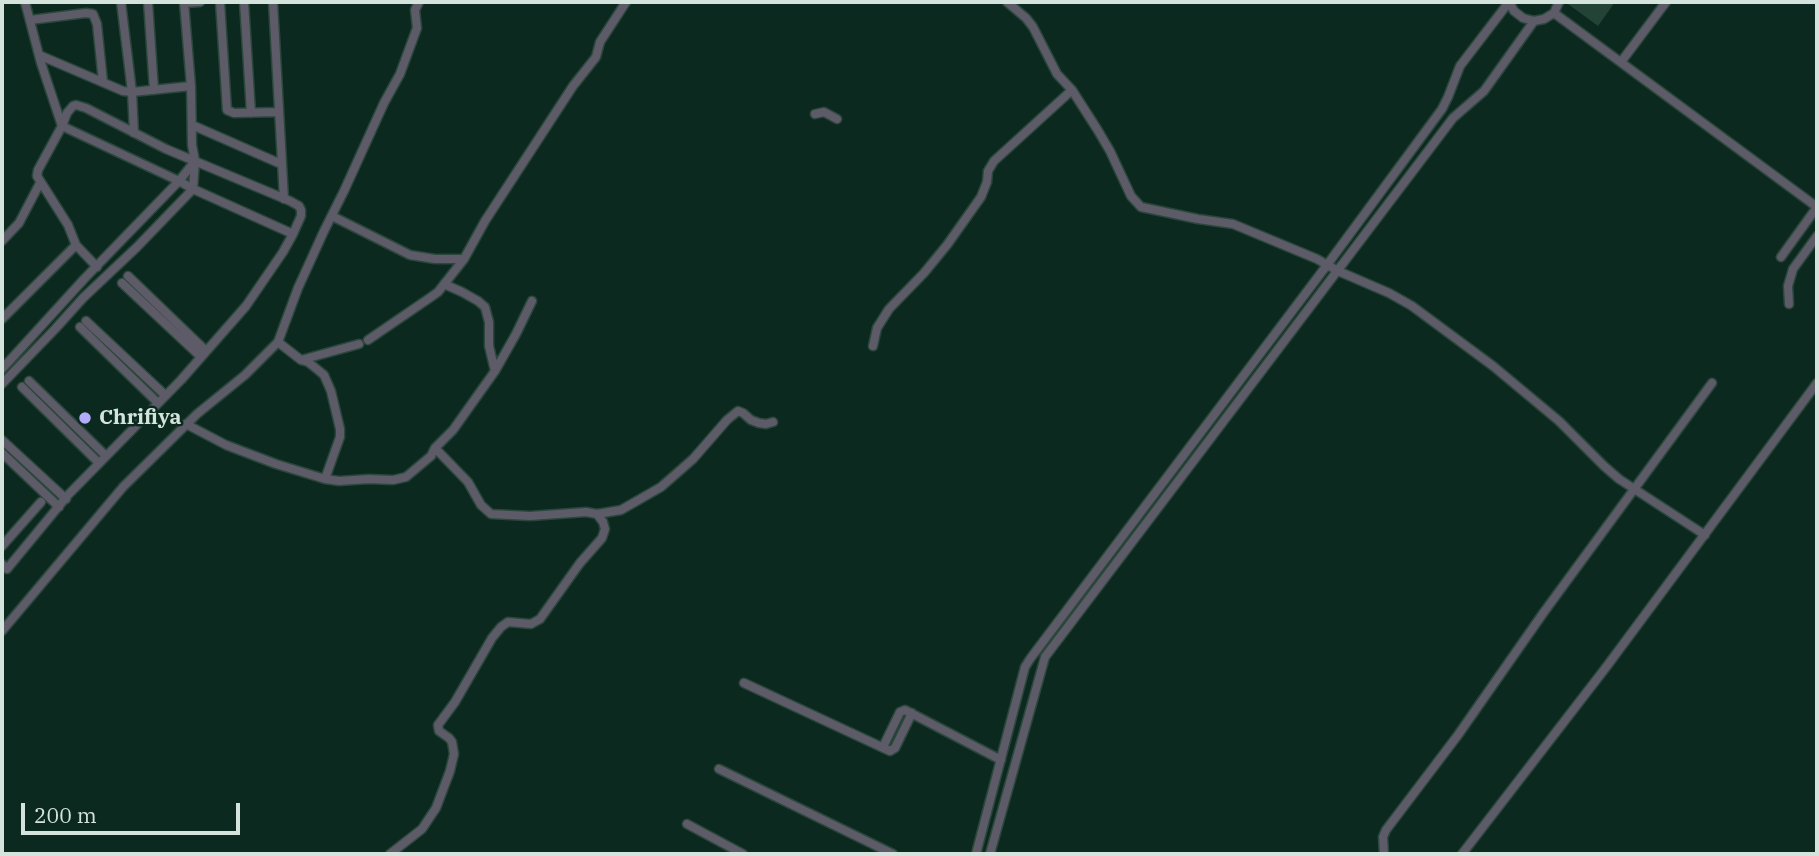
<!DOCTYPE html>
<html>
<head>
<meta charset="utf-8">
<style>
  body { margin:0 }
  #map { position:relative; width:1819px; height:856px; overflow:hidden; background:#0b291e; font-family:"IBM Plex Serif",serif }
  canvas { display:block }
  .frame { position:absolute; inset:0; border:4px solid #d4e4dc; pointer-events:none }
  .scale { position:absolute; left:21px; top:803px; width:219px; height:32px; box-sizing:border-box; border:4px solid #d4e4dc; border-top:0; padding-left:9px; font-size:21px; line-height:24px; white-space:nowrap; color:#d4e4dc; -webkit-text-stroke:5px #0b291e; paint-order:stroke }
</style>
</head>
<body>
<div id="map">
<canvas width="1819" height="856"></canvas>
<div class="frame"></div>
<div class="scale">200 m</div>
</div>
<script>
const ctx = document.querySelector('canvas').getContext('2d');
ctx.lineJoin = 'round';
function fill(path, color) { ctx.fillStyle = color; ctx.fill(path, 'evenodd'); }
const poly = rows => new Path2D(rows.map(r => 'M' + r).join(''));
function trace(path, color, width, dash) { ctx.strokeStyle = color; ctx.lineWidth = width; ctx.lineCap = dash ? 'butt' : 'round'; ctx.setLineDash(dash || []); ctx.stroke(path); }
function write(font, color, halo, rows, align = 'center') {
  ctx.font = font + ' "IBM Plex Serif",serif'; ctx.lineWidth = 5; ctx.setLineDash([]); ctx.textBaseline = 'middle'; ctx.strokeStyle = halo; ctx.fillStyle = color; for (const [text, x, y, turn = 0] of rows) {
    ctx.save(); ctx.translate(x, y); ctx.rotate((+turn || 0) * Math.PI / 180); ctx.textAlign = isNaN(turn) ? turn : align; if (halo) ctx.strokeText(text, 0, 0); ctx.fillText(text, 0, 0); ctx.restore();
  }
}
const green = poly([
  [1568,2,1615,2,1598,26,1568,4]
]);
const street = poly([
  [25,2,41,63,62,126,179,181,193,189,293,234],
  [121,2,132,92,134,133],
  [148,2,154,90],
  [220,2,227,110,234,113,279,112],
  [244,2,251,113],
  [273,2,284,199],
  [1007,2,1026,18,1033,27,1057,74,1072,90,1097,129,1110,151,1131,196,1141,207,1198,219,1233,224,1317,259,1338,271,1389,293,1412,306,1493,366,1559,421,1604,466,1619,479,1705,535],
  [185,3,200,2],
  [1554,13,1817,207],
  [30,20,86,13,93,14,97,24,103,82],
  [39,55,123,91,132,92,191,86],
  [1621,62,1666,2],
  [815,114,824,112,837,119],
  [192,125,281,164],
  [332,216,410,255,435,259,464,259],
  [2,241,19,223,40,183],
  [1781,257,1817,207],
  [128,276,206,351],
  [122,283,201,357],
  [1789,304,1788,286,1793,269,1817,236],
  [2,319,76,245],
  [86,321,165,395],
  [80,327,157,402],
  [368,340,431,297,438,292,464,259,485,221,573,86,596,57,600,42,626,2],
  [278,342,301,360,308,362,318,370,324,375,331,391,340,429,340,437,325,479],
  [873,346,877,328,889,309,924,273,947,245,981,197,987,182,988,171,994,161,1072,90],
  [301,360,359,344],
  [2,369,85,278,179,181,195,161],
  [495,371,516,334,532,301],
  [29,381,106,456],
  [2,384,56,328,83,298,137,247,193,189,195,161,192,145,191,86,184,2],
  [22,387,99,463],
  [186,424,226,445,276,464,325,479,339,481,369,479,393,480,406,477,431,456,435,448,453,430,495,371,489,346,489,322,485,307,478,301,462,292,444,284],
  [2,440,66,499],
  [2,453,59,507],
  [597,514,621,510,661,487,693,459,727,420,738,411,743,413,751,420,759,423,766,424,773,422],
  [2,546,41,502],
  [2,564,7,569,68,495,181,380,246,306,283,252,293,234,301,216,301,210,299,206,290,201,166,149,86,108,76,105,73,106,67,113,62,126,38,170,37,176,68,225,76,245,97,267],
  [2,631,123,487,197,414,245,375,278,342,298,288,324,231,344,191,384,103,400,74,417,28,415,10,419,2],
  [744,683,890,751,895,748,912,713],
  [883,747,900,712,905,710,1001,760],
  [719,769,893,854],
  [687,824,743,854],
  [390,854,422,829,436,808,450,771,454,754,452,742,449,738,439,731,438,725,455,702,492,638,501,627,508,622,531,624,540,619,580,563,602,538,605,529,603,522,597,514,586,512,530,516,491,514,481,505,468,482,435,448],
  [976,854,1025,667,1030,659,1327,265,1442,109,1448,97,1460,66,1509,2,1514,11,1523,18,1534,21,1544,19,1554,13,1559,2],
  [990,854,1045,657,1453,118,1484,91,1534,21],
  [1384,854,1383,837,1386,830,1458,735,1544,612,1712,383],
  [1462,854,1607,666,1817,383]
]);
const markers = [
  [85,418,7,"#b3adf9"]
];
const poiNames = [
  ["Chrifiya",99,418]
];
fill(green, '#234336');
trace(street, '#2b473c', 11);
trace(street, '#5c5b67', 8);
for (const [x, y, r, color] of markers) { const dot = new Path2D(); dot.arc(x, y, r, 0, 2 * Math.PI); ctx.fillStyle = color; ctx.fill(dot); trace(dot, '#0b291e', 2.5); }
write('bold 21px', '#d4e4dc', '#0b291e', poiNames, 'left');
</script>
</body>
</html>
